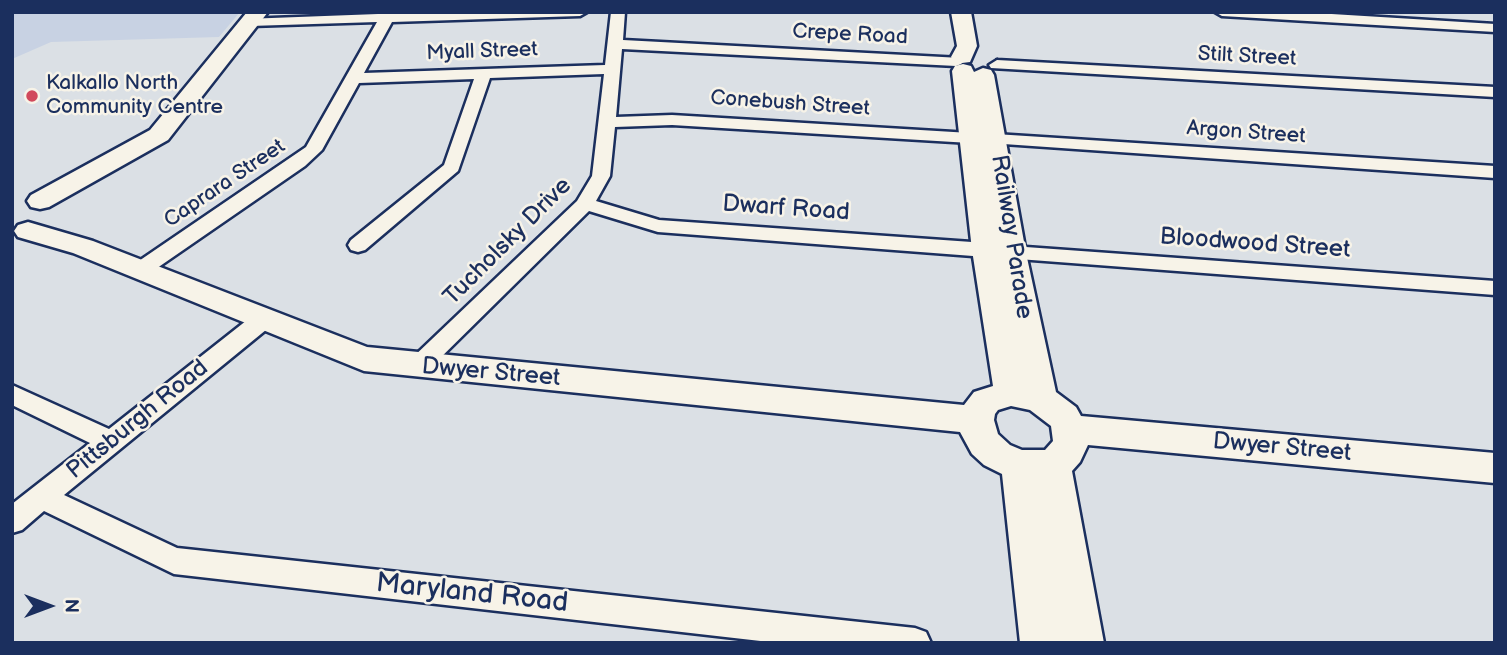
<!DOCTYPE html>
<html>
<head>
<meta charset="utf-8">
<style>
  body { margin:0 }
  #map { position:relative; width:1507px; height:655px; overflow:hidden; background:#dbe0e5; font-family:"Balsamiq Sans",sans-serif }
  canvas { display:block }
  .frame { position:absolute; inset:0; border:14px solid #1b2f5e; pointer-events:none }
  .north { position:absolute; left:14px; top:571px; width:70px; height:70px; -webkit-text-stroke:5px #f7f3e8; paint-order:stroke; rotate:90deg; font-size:19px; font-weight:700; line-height:28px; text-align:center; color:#1b2f5e }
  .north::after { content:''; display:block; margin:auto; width:24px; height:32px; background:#1b2f5e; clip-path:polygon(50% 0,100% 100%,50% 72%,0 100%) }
</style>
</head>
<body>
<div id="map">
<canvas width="1507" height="655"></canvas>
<div class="frame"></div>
<div class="north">N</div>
</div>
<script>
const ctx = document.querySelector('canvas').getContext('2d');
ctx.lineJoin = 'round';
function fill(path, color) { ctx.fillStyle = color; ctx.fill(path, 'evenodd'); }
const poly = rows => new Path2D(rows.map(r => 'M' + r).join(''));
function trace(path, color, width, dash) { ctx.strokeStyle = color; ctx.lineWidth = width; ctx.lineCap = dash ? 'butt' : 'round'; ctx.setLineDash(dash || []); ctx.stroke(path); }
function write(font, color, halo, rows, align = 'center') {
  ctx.font = font + ' "Balsamiq Sans",sans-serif'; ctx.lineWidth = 5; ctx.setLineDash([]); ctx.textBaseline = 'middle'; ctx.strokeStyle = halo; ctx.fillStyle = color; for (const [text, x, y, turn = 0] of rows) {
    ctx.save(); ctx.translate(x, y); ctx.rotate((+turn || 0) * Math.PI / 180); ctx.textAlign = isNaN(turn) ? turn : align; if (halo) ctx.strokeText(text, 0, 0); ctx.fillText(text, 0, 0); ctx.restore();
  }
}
const built = poly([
  [12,12,240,12,219,37,51,42,12,59]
]);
const street = poly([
  [431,12,587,12,580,16,392,22,364,73,605,65,611,12,625,12,623,40,961,58,964,61,961,64,956,66,622,49,616,117,672,115,970,133,979,138,970,143,672,125,615,127,610,176,596,201,659,220,986,243,993,245,996,250,993,255,986,257,658,232,589,211,426,372,418,375,410,372,406,366,410,360,577,201,592,176,604,74,490,78,458,171,365,250,358,252,351,250,348,245,351,240,444,165,474,79,359,83,322,150,305,166,147,275,133,275,129,270,133,265,306,147,377,22,250,26,245,25,243,22,245,19,431,12],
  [1215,12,1299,12,1495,24,1495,32,1222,16,1215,12],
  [997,60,1495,87,1495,97,991,68,989,65,997,60],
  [995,134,1495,166,1495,178,989,143,986,139,989,135,995,134],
  [1012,246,1495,281,1495,295,1005,258,1002,253,1005,248,1012,246],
  [264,311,272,313,275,319,272,325,64,495,177,548,915,628,926,632,931,643,778,643,174,574,44,511,22,530,12,533,12,504,90,443,12,405,12,385,109,429,256,313,264,311]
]);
const secondary = poly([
  [247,12,268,12,168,140,49,207,40,209,31,207,27,201,31,195,150,130,247,12],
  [951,12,971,12,977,46,970,62,962,63,954,62,951,57,957,46,951,12],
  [963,64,971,66,974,72,983,68,991,70,994,75,1026,253,1056,392,1076,407,1081,416,1495,453,1495,483,1088,445,1080,462,1072,471,1104,643,1020,643,1002,474,984,465,972,454,960,432,364,371,73,253,18,237,14,231,18,225,28,222,93,241,367,347,964,405,974,392,993,386,972,250,952,71,955,66,963,64],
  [1011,406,1030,410,1051,426,1053,441,1045,450,1022,450,1010,445,998,434,994,420,995,414,998,410,1011,406]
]);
const markers = [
  [32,96,7,"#d1495b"]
];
const farStreetnames = [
  ["Crepe Road",850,35,3],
  ["Myall Street",482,52,-2],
  ["Stilt Street",1247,57,3],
  ["Conebush Street",790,104,4],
  ["Argon Street",1246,133,4],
  ["Caprara Street",225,184,-34]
];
const farPoinames = [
  ["Kalkallo North",46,84],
  ["Community Centre",46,108]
];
const streetNames = [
  ["Dwarf Road",786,209,4],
  ["Railway Parade",1011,237,81],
  ["Tucholsky Drive",508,242,-45],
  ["Bloodwood Street",1255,244,4],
  ["Dwyer Street",491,373,5],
  ["Pittsburgh Road",138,420,-39],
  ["Dwyer Street",1282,448,5]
];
const nearStreetnames = [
  ["Maryland Road",472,594,6]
];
fill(built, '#c8d2e3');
trace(street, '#1b2f5e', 5);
trace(secondary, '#1b2f5e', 5);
fill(street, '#f7f3e8');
fill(secondary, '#f7f3e8');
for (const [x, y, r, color] of markers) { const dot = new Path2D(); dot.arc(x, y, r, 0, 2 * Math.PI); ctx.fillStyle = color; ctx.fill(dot); trace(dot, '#f7f3e8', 2.5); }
write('21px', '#1b2f5e', '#f7f3e8', farStreetnames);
write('21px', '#1b2f5e', '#f7f3e8', farPoinames, 'left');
write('24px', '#1b2f5e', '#f7f3e8', streetNames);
write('28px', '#1b2f5e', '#f7f3e8', nearStreetnames);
</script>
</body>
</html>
